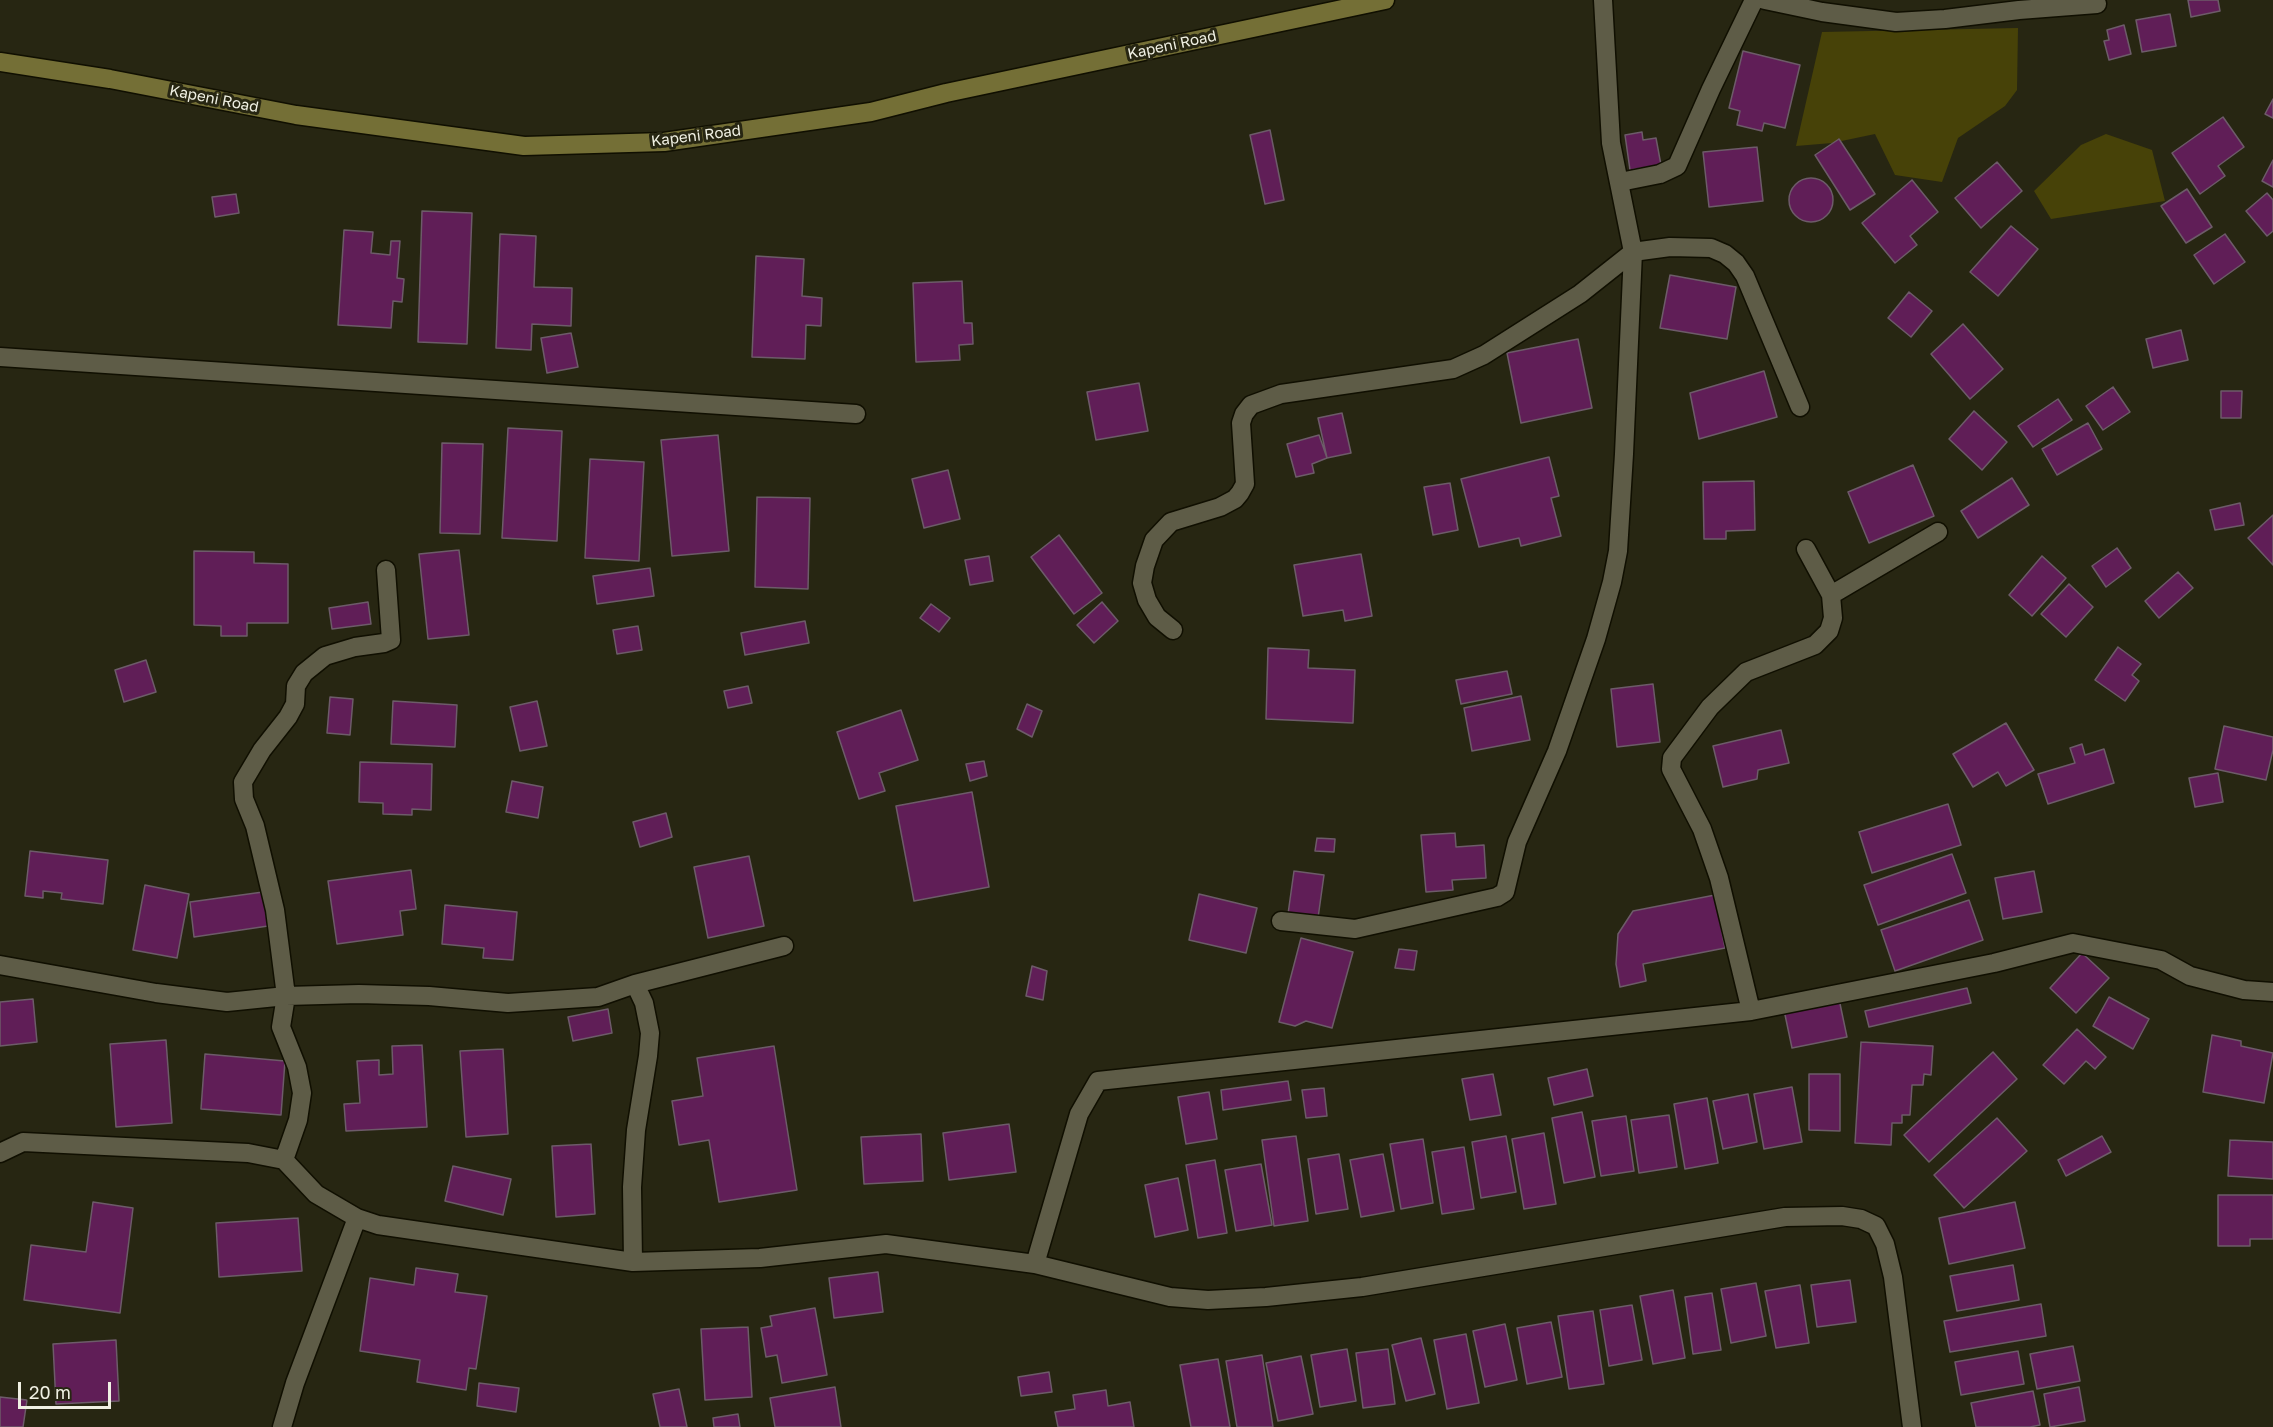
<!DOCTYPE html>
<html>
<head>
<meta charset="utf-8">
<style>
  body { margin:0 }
  #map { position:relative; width:2273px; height:1427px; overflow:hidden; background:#272612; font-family:"Golos Text",sans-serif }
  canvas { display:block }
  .scale { position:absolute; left:18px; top:1382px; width:93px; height:27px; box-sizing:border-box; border:3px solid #f0f0e3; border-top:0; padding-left:8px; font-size:18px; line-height:21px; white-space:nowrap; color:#f0f0e3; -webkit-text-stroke:4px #272612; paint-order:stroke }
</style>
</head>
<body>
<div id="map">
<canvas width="2273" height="1427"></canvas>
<div class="scale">20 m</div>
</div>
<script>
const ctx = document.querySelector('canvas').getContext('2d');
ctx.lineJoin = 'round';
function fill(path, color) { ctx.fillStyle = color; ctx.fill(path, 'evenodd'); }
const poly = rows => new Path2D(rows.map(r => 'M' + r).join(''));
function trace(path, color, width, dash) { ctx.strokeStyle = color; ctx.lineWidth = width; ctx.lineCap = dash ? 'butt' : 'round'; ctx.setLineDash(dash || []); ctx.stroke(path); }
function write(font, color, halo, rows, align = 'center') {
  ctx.font = font + ' "Golos Text",sans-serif'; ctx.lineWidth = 6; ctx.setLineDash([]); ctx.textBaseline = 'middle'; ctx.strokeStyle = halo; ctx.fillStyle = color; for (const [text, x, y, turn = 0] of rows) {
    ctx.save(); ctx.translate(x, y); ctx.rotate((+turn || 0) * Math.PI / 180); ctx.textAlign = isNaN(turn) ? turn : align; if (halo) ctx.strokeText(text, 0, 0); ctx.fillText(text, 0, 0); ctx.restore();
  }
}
const green = poly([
  [2018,28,2017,90,2005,106,1958,138,1942,182,1895,175,1875,134,1832,143,1796,146,1822,32],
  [2106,134,2152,150,2165,201,2051,219,2034,191,2081,145]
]);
const building = poly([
  [2188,0,2218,0,2220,11,2191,17,2188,0],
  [2170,14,2176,46,2142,52,2136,20,2170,14],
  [2124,25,2131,54,2109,60,2104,41,2109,40,2107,30,2124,25],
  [1743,51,1800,65,1785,128,1764,123,1762,131,1737,125,1740,111,1729,108,1743,51],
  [2273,99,2273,118,2265,114,2273,99],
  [2223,117,2244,147,2218,166,2225,176,2200,194,2172,153,2223,117],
  [1270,130,1284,200,1265,204,1250,135,1270,130],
  [1642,132,1643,140,1656,138,1661,165,1630,170,1625,135,1642,132],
  [1839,139,1875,194,1850,210,1815,155,1839,139],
  [1757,147,1763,201,1709,207,1703,152,1757,147],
  [2273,160,2273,187,2262,181,2273,160],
  [1997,162,2022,191,1981,228,1955,198,1997,162],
  '1789 200a22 22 0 1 1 44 0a22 22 0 1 1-44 0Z',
  [1912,180,1938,212,1910,236,1917,245,1895,263,1862,223,1912,180],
  [2187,189,2212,227,2186,243,2161,206,2187,189],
  [2267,193,2273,200,2273,231,2267,236,2246,211,2267,193],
  [236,194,239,213,215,217,212,197,236,194],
  [422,211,472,213,467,344,418,342,422,211],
  [2011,226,2038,249,1998,296,1970,272,2011,226],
  [344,230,373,232,371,253,390,255,391,241,400,241,397,278,404,279,402,302,393,301,391,328,338,325,344,230],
  [500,234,536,236,534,287,572,288,571,326,532,324,531,350,496,348,500,234],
  [2225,234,2245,262,2214,284,2194,255,2225,234],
  [756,256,804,259,802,296,822,298,821,326,806,325,805,359,752,357,756,256],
  [1670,275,1736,287,1727,339,1660,328,1670,275],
  [962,281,964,323,972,323,973,344,959,345,960,360,916,362,913,283,962,281],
  [1909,292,1932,311,1911,337,1888,318,1909,292],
  [1963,324,2003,369,1970,399,1931,354,1963,324],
  [2181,330,2188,360,2153,368,2146,339,2181,330],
  [571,333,578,367,547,373,541,338,571,333],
  [1578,339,1592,408,1521,423,1507,353,1578,339],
  [1764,371,1777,417,1699,439,1690,393,1764,371],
  [1139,383,1148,431,1096,440,1087,392,1139,383],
  [2113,387,2130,412,2103,430,2086,406,2113,387],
  [2221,391,2242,391,2241,418,2221,418,2221,391],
  [2058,399,2072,420,2033,447,2018,426,2058,399],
  [1974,411,2007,442,1982,470,1949,439,1974,411],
  [1342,413,1351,453,1327,458,1318,418,1342,413],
  [2088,423,2102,449,2057,475,2042,449,2088,423],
  [508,428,562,431,557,541,502,538,508,428],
  [718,435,729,551,672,556,661,440,718,435],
  [1319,435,1327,458,1312,464,1314,473,1296,477,1287,444,1319,435],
  [442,443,483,444,480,534,440,533,442,443],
  [1549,457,1559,496,1551,498,1561,536,1521,546,1519,538,1479,547,1461,479,1549,457],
  [590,459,644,462,639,561,585,558,590,459],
  [1913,465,1934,516,1869,543,1848,492,1913,465],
  [948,470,960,519,924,528,912,479,948,470],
  [2012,478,2029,505,1978,538,1961,511,2012,478],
  [1754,481,1755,530,1726,531,1726,539,1704,539,1703,482,1754,481],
  [1450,483,1458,530,1433,535,1424,487,1450,483],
  [757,497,810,498,808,589,755,587,757,497],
  [2240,503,2244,525,2215,530,2210,510,2240,503],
  [2273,515,2273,565,2248,538,2273,515],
  [1059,535,1102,593,1074,614,1031,557,1059,535],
  [2117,548,2131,568,2106,587,2092,566,2117,548],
  [459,550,469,635,428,639,419,554,459,550],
  [194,551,254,552,254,563,288,564,288,623,247,623,247,636,221,636,221,626,194,625,194,551],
  [1361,554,1372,616,1345,621,1343,610,1303,616,1294,565,1361,554],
  [989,556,993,581,970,585,965,560,989,556],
  [2042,556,2066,578,2032,616,2009,595,2042,556],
  [650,568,654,596,597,604,593,576,650,568],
  [2178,572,2193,588,2159,618,2145,601,2178,572],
  [2069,584,2093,607,2066,637,2041,614,2069,584],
  [368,602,371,624,332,629,329,608,368,602],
  [1102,602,1118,621,1094,643,1077,625,1102,602],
  [931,604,950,618,939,632,920,618,931,604],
  [805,621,809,643,745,655,741,633,805,621],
  [638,626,642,650,617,654,613,630,638,626],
  [2118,647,2141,664,2132,675,2139,681,2125,701,2095,680,2118,647],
  [1268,648,1309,650,1308,668,1355,670,1353,723,1266,719,1268,648],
  [146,660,156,692,124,702,115,670,146,660],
  [1507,671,1512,694,1461,704,1456,680,1507,671],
  [1653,684,1660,742,1617,747,1611,689,1653,684],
  [748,686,752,703,728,708,724,691,748,686],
  [1521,696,1530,740,1472,751,1464,708,1521,696],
  [330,697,353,699,350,735,327,733,330,697],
  [393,701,457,705,455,747,391,744,393,701],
  [537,701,547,746,520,751,510,707,537,701],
  [1027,704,1042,711,1032,737,1017,729,1027,704],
  [901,710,918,760,879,773,885,791,859,799,837,732,901,710],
  [2006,723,2034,770,2006,786,1998,772,1973,787,1953,754,2006,723],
  [2224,726,2273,737,2273,750,2266,780,2215,769,2224,726],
  [1781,730,1789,763,1758,770,1757,779,1723,787,1713,746,1781,730],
  [2082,744,2085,755,2104,749,2114,783,2048,804,2038,774,2075,763,2070,748,2082,744],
  [984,761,987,776,970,781,966,764,984,761],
  [360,762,432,764,431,810,412,809,412,815,383,814,383,803,359,802,360,762],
  [2218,773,2223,802,2195,807,2189,778,2218,773],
  [512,781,543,787,538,818,506,812,512,781],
  [972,792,989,887,914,901,896,806,972,792],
  [1948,804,1961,845,1872,873,1859,832,1948,804],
  [666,813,672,837,640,847,633,822,666,813],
  [1455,833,1456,847,1484,845,1486,878,1452,880,1453,890,1426,892,1421,835,1455,833],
  [1317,838,1335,839,1334,852,1315,851,1317,838],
  [30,851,108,860,103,904,61,899,62,893,43,891,43,898,25,896,30,851],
  [1952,854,1966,893,1878,925,1864,885,1952,854],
  [749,856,764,926,708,938,694,867,749,856],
  [411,870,416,909,400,911,403,935,337,944,328,881,411,870],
  [1294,871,1324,875,1318,918,1288,914,1294,871],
  [2034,871,2042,912,2003,919,1995,878,2034,871],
  [145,885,189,894,177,958,133,950,145,885],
  [263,892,268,926,194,937,190,902,263,892],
  [1199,894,1257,908,1246,953,1189,940,1199,894],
  [1715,895,1725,948,1643,964,1646,981,1620,987,1616,964,1618,934,1633,911,1715,895],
  [1969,900,1983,940,1895,971,1881,930,1969,900],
  [445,905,517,912,513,960,483,958,484,948,442,944,445,905],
  [1301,938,1353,952,1332,1028,1306,1021,1295,1026,1279,1022,1301,938],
  [1399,949,1417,951,1414,970,1395,968,1399,949],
  [2082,953,2109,978,2076,1013,2050,988,2082,953],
  [1032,966,1047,971,1043,1000,1026,996,1032,966],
  [1967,988,1971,1003,1869,1027,1865,1011,1967,988],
  [2109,997,2149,1019,2133,1049,2093,1026,2109,997],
  [33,999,37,1042,0,1046,0,1002,33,999],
  [1839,999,1847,1037,1792,1048,1784,1010,1839,999],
  [608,1009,612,1033,573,1041,568,1017,608,1009],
  [2077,1029,2106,1057,2095,1069,2086,1061,2064,1084,2043,1065,2077,1029],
  [2212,1035,2241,1041,2241,1046,2273,1053,2264,1103,2203,1092,2212,1035],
  [166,1040,172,1123,116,1127,110,1044,166,1040],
  [1861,1042,1933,1046,1931,1075,1924,1074,1923,1085,1912,1085,1910,1115,1902,1115,1902,1123,1892,1123,1891,1145,1855,1143,1861,1042],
  [422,1045,427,1127,346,1131,344,1104,360,1103,357,1061,379,1060,379,1075,393,1074,392,1046,422,1045],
  [774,1046,797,1190,719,1202,709,1140,679,1145,672,1101,703,1096,697,1058,774,1046],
  [503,1049,508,1134,466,1137,460,1051,503,1049],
  [1993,1052,2017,1079,1929,1162,1904,1135,1993,1052],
  [205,1054,285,1061,281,1115,201,1109,205,1054],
  [1587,1069,1593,1096,1554,1105,1548,1078,1587,1069],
  [1493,1074,1501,1115,1470,1120,1462,1079,1493,1074],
  [1809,1074,1840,1074,1840,1131,1809,1130,1809,1074],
  [1288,1081,1291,1100,1223,1110,1221,1090,1288,1081],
  [1792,1087,1802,1142,1764,1149,1754,1094,1792,1087],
  [1324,1088,1327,1116,1306,1118,1302,1090,1324,1088],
  [1209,1092,1217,1139,1186,1144,1178,1097,1209,1092],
  [1748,1094,1757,1142,1723,1149,1713,1101,1748,1094],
  [1707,1098,1718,1163,1685,1169,1674,1104,1707,1098],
  [1582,1112,1595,1177,1564,1183,1552,1118,1582,1112],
  [1669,1115,1677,1167,1639,1173,1631,1120,1669,1115],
  [1626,1116,1634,1171,1601,1176,1592,1121,1626,1116],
  [1997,1118,2027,1151,1964,1208,1934,1175,1997,1118],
  [1009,1124,1016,1172,949,1180,943,1133,1009,1124],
  [1544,1133,1556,1204,1524,1209,1512,1139,1544,1133],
  [921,1134,923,1181,864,1184,861,1137,921,1134],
  [1296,1136,1308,1221,1274,1226,1262,1140,1296,1136],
  [1506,1136,1516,1192,1481,1198,1472,1142,1506,1136],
  [2102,1136,2111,1152,2066,1176,2058,1160,2102,1136],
  [1423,1139,1433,1203,1401,1209,1390,1144,1423,1139],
  [2230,1140,2273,1142,2273,1179,2228,1176,2230,1140],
  [591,1144,595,1214,556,1217,552,1146,591,1144],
  [1464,1147,1474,1209,1442,1214,1432,1152,1464,1147],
  [1339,1154,1348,1209,1316,1214,1308,1159,1339,1154],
  [1383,1154,1394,1211,1361,1217,1350,1160,1383,1154],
  [1215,1160,1227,1233,1198,1238,1186,1165,1215,1160],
  [1261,1164,1272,1225,1236,1231,1225,1170,1261,1164],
  [453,1166,511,1179,503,1215,445,1201,453,1166],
  [1178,1178,1188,1230,1155,1237,1145,1185,1178,1178],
  [2218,1195,2273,1195,2273,1239,2250,1239,2250,1246,2218,1246,2218,1195],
  [93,1202,133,1208,120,1313,24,1300,31,1245,86,1252,93,1202],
  [2015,1202,2025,1248,1949,1264,1939,1218,2015,1202],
  [298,1218,302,1271,219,1277,216,1223,298,1218],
  [2013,1265,2019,1300,1957,1311,1950,1276,2013,1265],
  [416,1268,458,1274,455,1292,487,1296,476,1369,469,1368,466,1390,417,1382,420,1360,360,1351,370,1278,414,1285,416,1268],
  [878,1272,883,1312,834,1318,829,1278,878,1272],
  [1850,1280,1856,1322,1817,1327,1811,1285,1850,1280],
  [1756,1283,1766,1336,1731,1343,1721,1289,1756,1283],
  [1800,1285,1809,1343,1776,1348,1765,1291,1800,1285],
  [1673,1290,1685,1358,1653,1364,1640,1296,1673,1290],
  [1712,1293,1721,1350,1693,1354,1685,1297,1712,1293],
  [2041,1304,2046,1336,1950,1352,1944,1321,2041,1304],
  [1632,1305,1642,1360,1609,1366,1600,1310,1632,1305],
  [815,1308,827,1375,782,1383,777,1355,766,1357,761,1328,772,1326,770,1316,815,1308],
  [1593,1311,1604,1384,1569,1389,1558,1316,1593,1311],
  [1551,1322,1562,1377,1527,1384,1517,1328,1551,1322],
  [1505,1324,1517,1380,1485,1387,1473,1331,1505,1324],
  [748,1327,752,1397,705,1400,701,1329,748,1327],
  [1466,1334,1479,1403,1447,1409,1434,1340,1466,1334],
  [1421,1338,1435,1394,1406,1401,1392,1345,1421,1338],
  [116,1340,119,1401,56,1404,53,1344,116,1340],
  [2073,1346,2080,1381,2037,1389,2030,1354,2073,1346],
  [1347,1349,1356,1401,1320,1407,1311,1355,1347,1349],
  [1388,1349,1395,1404,1363,1408,1356,1353,1388,1349],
  [2018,1351,2024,1384,1961,1395,1955,1362,2018,1351],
  [1262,1355,1273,1427,1237,1427,1226,1361,1262,1355],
  [1301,1356,1313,1414,1278,1421,1266,1363,1301,1356],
  [1218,1359,1230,1427,1191,1427,1180,1365,1218,1359],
  [1049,1372,1052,1392,1021,1396,1018,1377,1049,1372],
  [479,1383,519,1388,516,1412,477,1406,479,1383],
  [835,1387,841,1427,775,1427,770,1398,835,1387],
  [2079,1387,2085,1421,2050,1427,2044,1394,2079,1387],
  [679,1389,687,1427,660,1427,653,1394,679,1389],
  [1106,1390,1108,1406,1130,1402,1134,1427,1058,1427,1055,1412,1075,1409,1073,1395,1106,1390],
  [2033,1391,2040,1425,2030,1427,1976,1427,1971,1403,2033,1391],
  [0,1397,27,1400,23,1427,0,1427,0,1397],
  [738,1414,740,1427,714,1427,713,1418,738,1414]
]);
const minor = poly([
  [1765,0,1822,12,1896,22,1945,19,2019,10,2097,4],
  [1620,182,1660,174,1677,166,1711,89,1754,0],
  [0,357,856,414],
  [1831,595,1938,532],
  [1173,630,1157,617,1147,600,1142,583,1145,566,1154,540,1171,522,1220,507,1235,499,1240,493,1245,484,1241,423,1244,414,1251,405,1281,394,1453,369,1484,355,1580,294,1633,252,1670,247,1711,248,1725,254,1736,263,1745,276,1800,407],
  [1281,921,1355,929,1497,897,1505,892,1517,842,1557,751,1596,639,1612,582,1618,551,1624,454,1633,252,1611,143,1603,0],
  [0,965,156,993,227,1002,286,996,359,994,429,996,508,1003,598,997,635,984,784,946],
  [1751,1011,1719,878,1702,829,1671,769,1672,758,1710,707,1746,672,1815,645,1829,631,1833,618,1831,595,1806,549],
  [0,1153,23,1142,248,1153,284,1160,316,1194,357,1218,378,1225,633,1262,760,1258,886,1244,1035,1264,1170,1297,1208,1300,1266,1297,1362,1287,1785,1217,1842,1216,1861,1219,1876,1226,1885,1244,1893,1277,1912,1427],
  [284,1160,298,1120,302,1093,297,1067,281,1027,286,996,275,910,255,826,244,799,243,782,262,750,288,717,295,704,296,686,304,673,325,656,355,647,384,643,391,640,386,570],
  [633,1262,632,1187,636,1130,648,1056,650,1033,644,1003,635,984],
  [1035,1264,1079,1114,1098,1081,1751,1011,1994,963,2073,943,2161,960,2190,976,2244,990,2273,992],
  [282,1427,295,1383,357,1218]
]);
const secondary = poly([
  [0,62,110,79,296,115,524,146,664,142,871,112,946,93,1385,0]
]);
const streetNames = [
  ["Kapeni Road",1172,45,-12],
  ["Kapeni Road",214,99,11],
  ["Kapeni Road",696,136,-7]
];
fill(green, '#474208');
fill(building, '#601e57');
trace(building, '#6d5b69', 1.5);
trace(minor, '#100f01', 21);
trace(secondary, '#100f01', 21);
trace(minor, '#5e5c47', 18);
trace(secondary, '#746f36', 18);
write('15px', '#f0f0e3', '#272612', streetNames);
</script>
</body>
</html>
